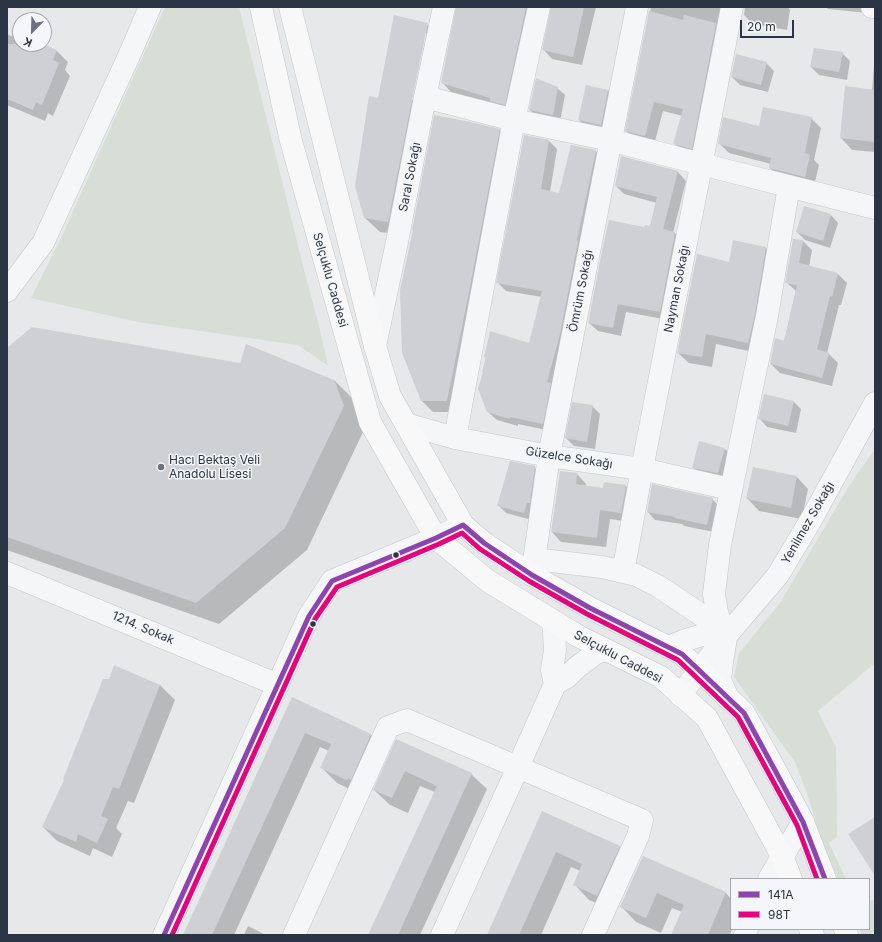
<!DOCTYPE html>
<html>
<head>
<meta charset="utf-8">
<style>
  body { margin:0 }
  #map { position:relative; width:882px; height:942px; overflow:hidden; background:#e6e8ea; font-family:Inter,sans-serif }
  canvas { display:block }
  .frame { position:absolute; inset:0; border:8px solid #2b3445; pointer-events:none }
  .legend { position:absolute; left:730px; top:878px; width:140px; height:52px; box-sizing:border-box; background:#f4f6f9; border:1px solid #a4a8b1; margin:0; padding:5px 7px; list-style:none; font-size:12px; color:#2b3445 }
  .legend li { display:flex; align-items:center; gap:8px; height:20px }
  .legend b { width:20px; border:1px solid #a4a8b1 }
  .north { position:absolute; left:12px; top:12px; width:40px; height:40px; box-sizing:border-box; background:#f4f6f9; border:1px solid #a4a8b1; border-radius:50%; rotate:203deg; font-size:11px; font-weight:700; line-height:16px; text-align:center; color:#2b3445 }
  .north::after { content:''; display:block; margin:auto; width:14px; height:18px; background:#6c737f; clip-path:polygon(50% 0,100% 100%,50% 72%,0 100%) }
  .scale { position:absolute; left:740px; top:20px; width:54px; height:18px; box-sizing:border-box; border:2px solid #2b3445; border-top:0; padding-left:5px; font-size:12px; line-height:14px; white-space:nowrap; color:#2b3445; -webkit-text-stroke:3px #f4f6f9; paint-order:stroke }
</style>
</head>
<body>
<div id="map">
<canvas width="882" height="942"></canvas>
<div class="frame"></div>
<ul class="legend">
<li><b style="height:5px;background:#8e44ad"></b>141A</li>
<li><b style="height:5px;background:#e5007d"></b>98T</li>
</ul>
<div class="north">K</div>
<div class="scale">20 m</div>
</div>
<script>
const ctx = document.querySelector('canvas').getContext('2d');
ctx.lineJoin = 'round';
function fill(path, color) { ctx.fillStyle = color; ctx.fill(path, 'evenodd'); }
const poly = rows => new Path2D(rows.map(r => 'M' + r).join(''));
function trace(path, color, width, dash) { ctx.strokeStyle = color; ctx.lineWidth = width; ctx.lineCap = dash ? 'butt' : 'round'; ctx.setLineDash(dash || []); ctx.stroke(path); }
function write(font, color, halo, rows, align = 'center') {
  ctx.font = font + ' Inter,sans-serif'; ctx.lineWidth = 3; ctx.setLineDash([]); ctx.textBaseline = 'middle'; ctx.strokeStyle = halo; ctx.fillStyle = color; for (const [text, x, y, turn = 0] of rows) {
    ctx.save(); ctx.translate(x, y); ctx.rotate((+turn || 0) * Math.PI / 180); ctx.textAlign = isNaN(turn) ? turn : align; if (halo) ctx.strokeText(text, 0, 0); ctx.fillText(text, 0, 0); ctx.restore();
  }
}
const green = poly([
  [165,7,239,7,304,270,319,326,328,366,298,345,138,322,31,298,61,238],
  [875,449,875,663,818,711,836,747,837,837,829,843,846,879,838,879,821,839,807,793,795,762,734,677,739,653,780,603,849,486],
  [875,900,875,931,869,935,862,935,860,929,869,929,869,901]
]);
const shadow = poly([
  [457,7,540,7,514,113,495,105,451,92,442,82],
  [552,7,596,7,582,65,552,59,543,49],
  [651,7,733,7,701,157,683,153,674,143,683,116,663,111,654,145,636,140,626,131],
  [745,7,788,7,790,10,787,30,753,24,744,15],
  [826,7,868,7,867,13,828,9],
  [427,24,441,38,402,235,380,232,365,218,378,99],
  [425,33,427,33,413,100,411,99],
  [15,33,20,35,20,44,41,44,57,51,68,62,65,70,70,76,53,116,48,113,45,121,7,105,7,34,13,37],
  [875,52,875,152,852,150,841,138,872,91],
  [842,53,850,61,847,80,819,75,811,67],
  [766,63,774,71,768,92,740,85,732,77],
  [587,87,608,90,615,98,609,132,586,128,579,120],
  [557,88,565,95,560,122,538,118,530,110],
  [811,118,821,128,814,160,819,165,814,186,779,177,770,168,771,164,729,153,719,143,760,128],
  [499,130,511,142,458,412,433,412,422,401,414,231],
  [549,141,557,149,550,192,560,194,596,151,604,159,551,431,518,424,518,426,497,420,488,412,487,358,485,357,530,344,542,297,506,291,498,283],
  [678,172,686,181,673,233,675,233,684,242,668,320,626,312,621,336,598,331,589,323,645,229,650,227,657,203,624,194,616,186],
  [831,215,838,223,830,248,805,240,797,232],
  [803,241,812,250,809,267,838,274,847,283,841,305,839,305,827,353,829,354,838,363,832,386,780,373,771,364,784,342,796,291,786,282],
  [766,248,776,258,758,353,716,344,712,367,689,363,678,353,730,263],
  [7,349,334,380,356,402,365,428,307,550,219,624,7,550],
  [794,402,801,409,796,433,767,427,760,419],
  [592,406,600,414,595,449,574,446,566,438],
  [725,449,732,456,726,481,701,475,693,467],
  [534,467,542,475,532,520,506,513,498,505],
  [577,474,586,484,586,487,604,489,605,483,626,486,635,496,631,522,610,519,606,547,561,542,552,532],
  [797,477,808,489,802,519,759,511,748,499],
  [712,499,720,507,714,532,684,526,682,524,655,520,648,512],
  [115,667,160,685,175,700,134,803,128,801,116,828,122,834,112,857,93,848,90,856,57,841,43,827,110,680],
  [292,699,371,735,386,750,362,795,337,783,322,768,329,751,320,747,234,935,184,935],
  [397,740,471,774,487,789,420,935,370,935,435,792,420,786,408,813,390,805,374,790],
  [542,812,619,846,635,862,613,910,589,900,574,884,580,871,571,867,541,935,488,935],
  [643,857,726,893,731,899,731,929,732,929,730,935,672,935,682,912,672,908,661,933,636,922,621,906],
  [248,926,266,935,244,935]
]);
const building = poly([
  [456,7,526,7,505,105,490,101,490,98,441,83],
  [551,7,584,7,573,57,542,50],
  [649,11,683,20,684,15,716,23,692,149,673,144,683,109,654,102,645,136,625,131],
  [394,15,428,23,413,95,388,222,364,218,355,186,369,96,378,98],
  [7,44,43,44,57,50,53,60,59,63,42,105,36,102,33,110,7,99],
  [814,48,843,52,839,72,810,67],
  [736,54,767,62,761,85,731,77],
  [536,78,558,87,553,115,529,110],
  [586,85,608,90,601,125,578,120],
  [845,86,875,90,875,142,840,138],
  [763,107,812,117,805,153,810,155,805,177,769,168,771,158,718,144,723,117,759,126],
  [434,115,466,121,500,129,468,297,447,401,421,401,402,353,400,290,413,230,412,230],
  [524,135,549,140,541,189,559,193,571,145,596,150,577,240,578,241,560,334,547,382,551,383,543,424,510,417,510,419,487,412,478,389,483,372,482,372,486,357,484,357,490,331,529,343,542,291,496,283],
  [621,156,678,171,663,229,675,232,660,312,618,304,613,328,588,323,603,246,609,220,644,227,645,225,650,226,657,197,615,186],
  [804,206,831,214,823,241,796,232],
  [793,239,803,240,799,263,838,273,832,297,830,296,817,349,829,353,822,378,770,364,775,338,784,341,797,285,785,283],
  [733,240,766,247,755,314,748,343,706,334,702,357,677,353,697,254,729,262],
  [32,327,240,363,246,344,334,380,344,406,285,528,196,603,7,537,7,348],
  [764,394,794,401,788,426,758,419],
  [572,402,593,405,587,442,565,438],
  [699,441,725,448,718,473,692,468],
  [510,461,535,466,530,503,527,503,524,513,497,506],
  [753,467,797,476,791,508,746,499],
  [560,471,577,473,576,484,603,488,604,482,626,485,621,513,600,510,597,538,551,532],
  [652,484,713,498,707,525,675,518,675,517,647,512],
  [114,665,160,685,119,789,113,787,101,816,108,819,97,843,78,834,76,842,42,827,64,780,63,779,103,679,109,679],
  [292,697,371,734,351,780,348,778,347,780,320,768,331,744,305,733,212,935,183,935],
  [396,739,472,773,398,935,368,935,437,786,405,771,392,798,373,790],
  [542,811,620,846,597,896,573,885,582,864,556,852,519,935,487,935],
  [875,817,875,876,848,834],
  [643,856,726,892,708,935,671,935,684,905,657,893,646,918,620,907]
]);
const minor = poly([
  [872,7,875,7],
  [425,97,514,120,610,140,701,164,875,208],
  [7,291,43,243,128,58,150,7],
  [375,346,397,242,425,97,444,7],
  [406,424,455,438,549,456,642,469,721,487,731,487],
  [455,438,514,120,539,7],
  [534,559,602,567,636,575,658,586,727,632],
  [623,572,642,469,732,7],
  [7,573,278,685],
  [532,575,549,456,637,7],
  [553,621,555,650,552,670,555,684],
  [723,630,717,612,714,594,720,545,749,402,767,316,789,186],
  [726,638,722,662,720,680,728,698],
  [668,647,686,640,709,633,727,635],
  [680,695,727,635,778,575,812,518,875,403],
  [769,879,803,822],
  [164,935,309,616,332,581,436,538,463,525],
  [294,935,388,727,407,720,642,820,638,836,593,935],
  [442,935,518,767,555,684,567,677,576,668,596,653,606,650],
  [745,935,747,929]
]);
const major = poly([
  [261,7,291,141,370,422,436,538,488,581,578,636,661,677,707,718,782,856,791,879],
  [290,7,375,346,390,396,463,525,484,543,532,575,590,608,682,654,744,713,791,799,803,822,825,879],
  [810,929,813,935],
  [845,929,847,935]
]);
const bus1 = poly([
  [164,935,309,616,332,581,436,538,463,525,484,543,532,575,590,608,682,654,744,713,803,822,825,879]
]);
const bus2 = poly([
  [172,935,315,619,337,587,439,544,462,533,480,549,529,581,587,614,678,660,738,717,797,825,817,879]
]);
const markers = [
  [161,467,4,"#6c737f"],
  [396,555,3.5,"#2b3445"],
  [313,624,3.5,"#2b3445"]
];
const streetNames = [
  ["Saral Sokağı",410,177,-79],
  ["Selçuklu Caddesi",330,280,74],
  ["Nayman Sokağı",677,289,-79],
  ["Ömrüm Sokağı",581,291,-79],
  ["Güzelce Sokağı",569,458,9],
  ["Yenilmez Sokağı",808,523,-60],
  ["1214. Sokak",143,628,23],
  ["Selçuklu Caddesi",618,657,28]
];
const poiNames = [
  ["Hacı Bektaş Veli",169,460],
  ["Anadolu Lisesi",169,474]
];
fill(green, '#d6ded6');
fill(shadow, '#0003');
fill(building, '#ced0d3');
trace(minor, '#c4c6c8', 23);
trace(major, '#c2c5c8', 23);
trace(minor, '#f5f6f7', 22);
trace(major, '#f8f8f8', 22);
trace(bus1, '#8e44ad', 5);
trace(bus2, '#e5007d', 5);
for (const [x, y, r, color] of markers) { const dot = new Path2D(); dot.arc(x, y, r, 0, 2 * Math.PI); ctx.fillStyle = color; ctx.fill(dot); trace(dot, '#f4f6f9', 1.5); }
write('12px', '#2b3445', '#f4f6f9', streetNames);
write('12px', '#2b3445', '#f4f6f9', poiNames, 'left');
</script>
</body>
</html>
